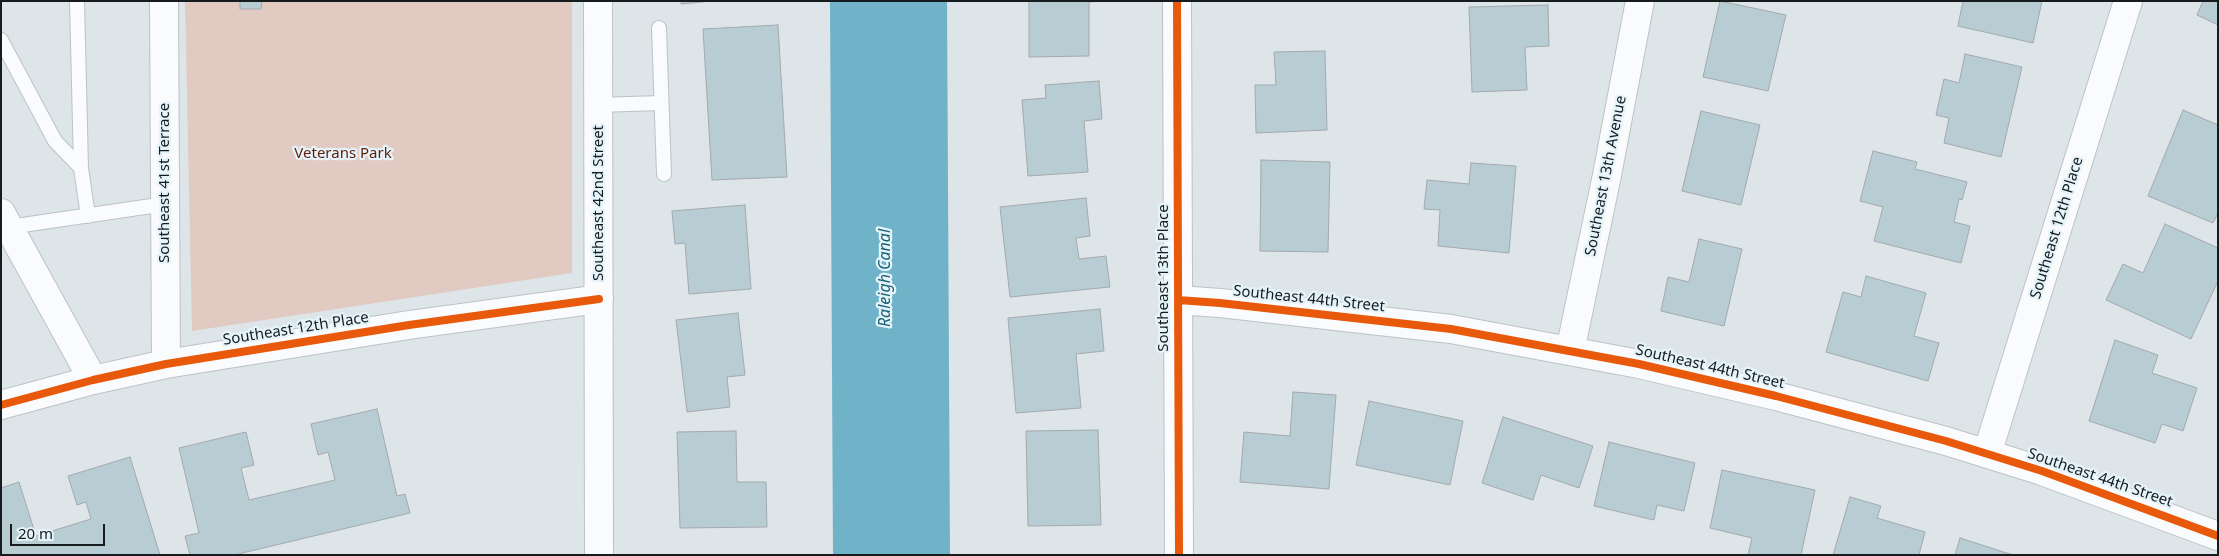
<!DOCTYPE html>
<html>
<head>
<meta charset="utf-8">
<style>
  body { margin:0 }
  #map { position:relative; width:2219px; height:556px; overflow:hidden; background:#dde5e8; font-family:"Noto Sans",sans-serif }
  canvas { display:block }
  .frame { position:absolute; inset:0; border:2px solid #161b1d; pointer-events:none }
  .scale { position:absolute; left:10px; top:524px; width:95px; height:22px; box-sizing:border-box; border:2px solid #161b1d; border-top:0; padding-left:6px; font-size:15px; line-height:18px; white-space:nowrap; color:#161b1d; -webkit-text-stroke:4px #e5f4fa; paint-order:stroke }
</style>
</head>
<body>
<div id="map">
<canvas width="2219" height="556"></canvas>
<div class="frame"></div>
<div class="scale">20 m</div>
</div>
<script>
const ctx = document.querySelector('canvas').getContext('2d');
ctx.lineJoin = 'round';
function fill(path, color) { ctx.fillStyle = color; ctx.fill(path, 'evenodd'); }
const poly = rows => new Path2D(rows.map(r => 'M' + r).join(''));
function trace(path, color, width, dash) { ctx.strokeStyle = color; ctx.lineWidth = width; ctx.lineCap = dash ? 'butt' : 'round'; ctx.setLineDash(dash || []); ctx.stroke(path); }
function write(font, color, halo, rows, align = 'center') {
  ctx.font = font + ' "Noto Sans",sans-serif'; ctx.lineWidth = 4.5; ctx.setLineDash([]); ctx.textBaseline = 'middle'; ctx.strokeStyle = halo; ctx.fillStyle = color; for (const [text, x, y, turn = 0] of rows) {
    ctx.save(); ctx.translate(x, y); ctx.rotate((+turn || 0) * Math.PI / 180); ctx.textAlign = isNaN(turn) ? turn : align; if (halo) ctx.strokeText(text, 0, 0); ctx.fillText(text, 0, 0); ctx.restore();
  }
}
const green = poly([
  [185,1,572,1,572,273,192,331]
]);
const water = poly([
  [830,1,947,1,950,555,833,555]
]);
const building = poly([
  [240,1,262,1,261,9,240,9,240,1],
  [681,1,712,1,681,4,681,1],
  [1029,1,1101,1,1089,2,1089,56,1029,57,1029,1],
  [1720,1,1786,15,1768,91,1703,77,1720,1],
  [1963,1,2042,1,2033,43,1958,26,1963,1],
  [2203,1,2218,1,2218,25,2197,15,2203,1],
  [1548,5,1549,46,1525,47,1527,90,1472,92,1469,7,1548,5],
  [778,25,787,177,712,180,703,29,778,25],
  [1325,51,1327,130,1256,133,1255,85,1276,85,1274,52,1325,51],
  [1965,54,2022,67,2001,157,1944,143,1949,118,1936,115,1944,79,1959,83,1965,54],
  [1099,81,1102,119,1084,121,1088,172,1028,176,1022,100,1046,98,1045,85,1099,81],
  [2183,110,2218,125,2218,213,2213,223,2148,196,2183,110],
  [1701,111,1760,125,1741,205,1682,191,1701,111],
  [1873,151,1917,162,1915,169,1967,182,1962,200,1959,199,1954,222,1970,226,1961,263,1874,241,1883,207,1860,201,1873,151],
  [1261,160,1330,162,1328,252,1260,251,1261,160],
  [1471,163,1516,166,1509,253,1438,246,1440,210,1424,209,1427,180,1469,184,1471,163],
  [1086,198,1090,236,1076,238,1079,259,1106,256,1110,287,1010,297,1000,207,1086,198],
  [745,205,751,289,689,294,685,243,675,244,672,211,745,205],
  [2165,224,2218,248,2218,281,2191,339,2106,300,2123,264,2143,273,2165,224],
  [1699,239,1742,249,1724,326,1661,311,1668,277,1689,282,1699,239],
  [1866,276,1926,293,1914,336,1939,343,1928,381,1826,352,1843,292,1861,297,1866,276],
  [1100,309,1104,351,1076,354,1081,408,1016,413,1008,318,1100,309],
  [738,313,745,375,727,377,730,407,687,412,676,320,738,313],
  [2115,340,2158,355,2152,373,2197,388,2183,431,2162,424,2155,443,2089,421,2115,340],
  [1293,392,1336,395,1329,489,1240,482,1244,432,1290,436,1293,392],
  [1369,401,1463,421,1450,485,1356,465,1369,401],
  [377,409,397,496,405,494,410,513,234,555,190,555,185,536,199,533,179,448,246,432,254,465,241,468,249,500,335,480,328,452,318,455,311,424,377,409],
  [1503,417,1593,446,1579,488,1541,475,1533,500,1482,483,1503,417],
  [1098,430,1101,525,1028,526,1026,431,1098,430],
  [736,431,737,482,766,482,767,527,680,528,677,432,736,431],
  [1609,442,1695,463,1684,511,1657,505,1654,520,1594,506,1609,442],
  [130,457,160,555,1,555,1,488,19,482,36,536,91,519,86,502,77,505,68,476,130,457],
  [1722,470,1815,490,1801,555,1748,555,1752,538,1710,528,1722,470],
  [1850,497,1881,506,1877,518,1925,532,1919,555,1833,555,1850,497],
  [1960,538,2013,555,1955,555,1960,538]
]);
const lane = poly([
  [77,1,81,168,88,216],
  [659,28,664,174],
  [1,40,55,141,81,168],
  [598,105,661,103],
  [9,227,165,204]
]);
const street = poly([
  [164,1,166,364],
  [598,1,599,555],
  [1177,1,1179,555],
  [1,213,93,380],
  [1178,300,1220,303,1451,329,1639,364,1776,396,1946,441,2042,471,2218,536],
  [1570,351,1607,175,1640,1],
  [1,405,93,380,166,364,409,325,599,299],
  [1987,454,2128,1]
]);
const cycleway = poly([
  [1177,1,1179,555],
  [1178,300,1220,303,1451,329,1639,364,1776,396,1946,441,2042,471,2218,536],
  [1,405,93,380,166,364,409,325,599,299]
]);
const parkNames = [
  ["Veterans Park",343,154]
];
const streetNames = [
  ["Southeast 13th Avenue",1606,176,-79],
  ["Southeast 41st Terrace",165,183,-90],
  ["Southeast 42nd Street",599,203,-90],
  ["Southeast 12th Place",2057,228,-73],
  ["Southeast 13th Place",1164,278,-90],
  ["Southeast 44th Street",1309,299,6],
  ["Southeast 12th Place",296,329,-9],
  ["Southeast 44th Street",1710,367,13],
  ["Southeast 44th Street",2100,478,19]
];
const waterNames = [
  ["Raleigh Canal",885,278,-90]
];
fill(green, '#e1cac2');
fill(water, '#70b3c8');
fill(building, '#b8ccd4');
trace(building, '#a3a9ac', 1);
trace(lane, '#bcc2c5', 16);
trace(street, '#bcc2c5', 30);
trace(lane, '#fafbfc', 14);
trace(street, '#fafbfc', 28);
trace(cycleway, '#e8590c', 8);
write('15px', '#601e07', '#e5f4fa', parkNames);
write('15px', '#161b1d', '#e5f4fa', streetNames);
write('italic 16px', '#186075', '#e5f4fa', waterNames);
</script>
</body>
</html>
